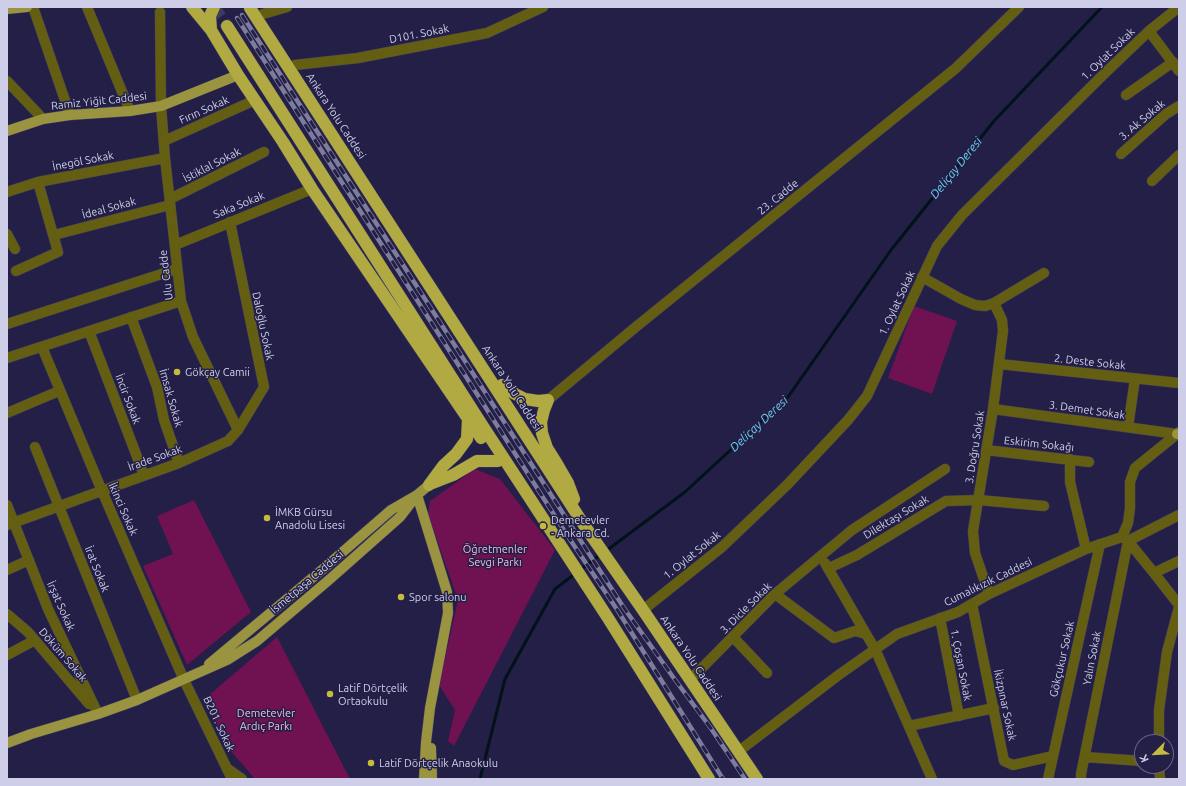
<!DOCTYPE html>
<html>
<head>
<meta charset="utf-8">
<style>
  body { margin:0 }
  #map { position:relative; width:1186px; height:786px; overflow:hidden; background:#231f47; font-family:Ubuntu,sans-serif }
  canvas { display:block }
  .frame { position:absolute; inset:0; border:8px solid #cecee8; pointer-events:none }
  .north { position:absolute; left:1134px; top:734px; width:40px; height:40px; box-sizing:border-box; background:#231f47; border:1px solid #676587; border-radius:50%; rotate:246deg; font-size:11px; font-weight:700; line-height:16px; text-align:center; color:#cecee8 }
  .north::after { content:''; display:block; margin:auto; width:14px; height:18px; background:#c5bc3d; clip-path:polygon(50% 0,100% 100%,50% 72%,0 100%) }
</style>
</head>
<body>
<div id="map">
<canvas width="1186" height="786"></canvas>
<div class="frame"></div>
<div class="north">K</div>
</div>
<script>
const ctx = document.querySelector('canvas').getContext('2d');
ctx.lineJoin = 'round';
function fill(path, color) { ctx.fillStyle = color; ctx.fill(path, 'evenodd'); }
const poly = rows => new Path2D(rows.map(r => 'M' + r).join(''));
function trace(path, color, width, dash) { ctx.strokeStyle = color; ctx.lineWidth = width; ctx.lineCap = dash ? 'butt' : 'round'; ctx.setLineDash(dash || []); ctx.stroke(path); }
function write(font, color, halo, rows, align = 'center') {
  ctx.font = font + ' Ubuntu,sans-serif'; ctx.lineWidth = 3; ctx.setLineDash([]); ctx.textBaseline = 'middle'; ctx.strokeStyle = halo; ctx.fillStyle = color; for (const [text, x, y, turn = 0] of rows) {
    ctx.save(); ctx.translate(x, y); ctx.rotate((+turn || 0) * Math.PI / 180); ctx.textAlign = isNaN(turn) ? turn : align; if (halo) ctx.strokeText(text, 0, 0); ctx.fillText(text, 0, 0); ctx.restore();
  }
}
const green = poly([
  [914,306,957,321,932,394,888,378],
  [475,469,500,479,555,550,454,746,448,741,455,710,439,685,458,600,428,514,430,501],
  [194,500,251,612,187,665,143,566,173,554,157,516],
  [277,637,350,779,255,779,223,742,208,696]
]);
const stream = poly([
  [606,551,685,492,788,397,891,250,994,121,1102,7],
  [580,570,601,554],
  [480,779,505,679,555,589,576,573]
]);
const highwayTunnel = poly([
  [214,7,227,26]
]);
const minor = poly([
  [33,7,70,115],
  [87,7,130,111],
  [160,12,161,106,165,158,181,301,193,337,238,430],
  [263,14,287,7],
  [1149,31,1179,71],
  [295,65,358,58,487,33,543,7],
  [7,81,43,119],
  [1126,95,1173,62],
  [164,141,255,100],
  [1121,154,1166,114,1179,106],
  [1152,181,1179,155],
  [7,192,13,190,38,182,165,158],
  [170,199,264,152],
  [7,234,15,249],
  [54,235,170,205],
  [175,245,312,189],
  [16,271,58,252,38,182],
  [922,277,961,299,975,305,985,306,994,303,1044,273],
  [131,317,157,387,164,420,179,463],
  [7,324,177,269],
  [89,331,144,475],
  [42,347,102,491,184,680,232,779],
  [7,358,181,301],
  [999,364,1179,383],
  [548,400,637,326,956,68,1019,7],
  [993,409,1177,434],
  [7,413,59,391],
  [1128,427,1135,379],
  [35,447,137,700],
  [986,450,1089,462],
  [1070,459,1070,482,1086,549],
  [7,505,48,609,98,714],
  [7,525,179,463,228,441,238,430,264,387,230,222],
  [1122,537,1128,523,1130,508,1130,482,1135,468,1177,434,1179,432],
  [825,563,866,634],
  [829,568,857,555,946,501,979,500,1044,506],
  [7,570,29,560],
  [1154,573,1179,561],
  [775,594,834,638,855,631,866,634,875,649,932,779],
  [989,594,975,553,973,531,993,409,1003,331,1002,320,994,303],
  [972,604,1004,761,1013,765,1053,756],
  [643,610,722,547,787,485,848,420,867,396,937,246,962,215,1105,73,1149,31,1179,7],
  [7,614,28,632,89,704],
  [940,618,959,716],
  [733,637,767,673],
  [7,655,35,640],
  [690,680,775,594,852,530,945,469],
  [909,726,994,708],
  [1159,742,1159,710,1167,652,1179,607],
  [739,751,840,674,897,634,958,612,989,594,1086,549,1122,537,1128,541,1154,573,1179,605],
  [1085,757,1142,761],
  [1159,766,1160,779],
  [228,769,242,779],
  [1048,779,1100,544],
  [1081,779,1081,774,1128,541,1179,515]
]);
const major = poly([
  [7,9,27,7],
  [7,131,43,119,70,115,130,111,161,106,238,75],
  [1177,434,1179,434],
  [417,495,447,592,448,613,430,708,426,742,424,779],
  [209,664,323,569,391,510,417,495,429,485],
  [7,743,31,734,98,714,137,700,227,660,257,641,330,579,400,517,417,495],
  [431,748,432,779]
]);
const highway = poly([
  [192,7,211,30,238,75,283,142,312,189,481,438],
  [250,8,584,525,643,610,757,779],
  [227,26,484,428,608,618,709,779],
  [211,30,210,16,214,7],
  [502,385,515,394,525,399,538,401,548,400,544,410,541,422,542,433,547,448,557,464,568,483,574,499],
  [430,484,453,475,477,461,498,461],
  [429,485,443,466,456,454,467,439,468,419]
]);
const rail = poly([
  [242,15,624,608,673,677,710,727,745,779],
  [237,18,567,535,618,611,723,779]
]);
const markers = [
  [177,372,4,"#c5bc3d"],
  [267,518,4,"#c5bc3d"],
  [543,526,4,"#c5bc3d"],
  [401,597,4,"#c5bc3d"],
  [330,694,4,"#c5bc3d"],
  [371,763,4,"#c5bc3d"]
];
const streetNames = [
  ["D101. Sokak",419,34,-11],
  ["1. Oylat Sokak",1108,54,-44],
  ["Ramiz Yiğit Caddesi",99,101,-6],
  ["Fırın Sokak",204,110,-24],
  ["Ankara Yolu Caddesi",336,116,57],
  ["3. Ak Sokak",1142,120,-40],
  ["İnegöl Sokak",83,161,-11],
  ["İstiklal Sokak",212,165,-27],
  ["23. Cadde",778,197,-39],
  ["Saka Sokak",239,205,-22],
  ["İdeal Sokak",109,208,-15],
  ["Ulu Cadde",166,275,-97],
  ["1. Oylat Sokak",897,303,-65],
  ["Daloğlu Sokak",263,326,78],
  ["2. Deste Sokak",1090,362,6],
  ["Ankara Yolu Caddesi",512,388,57],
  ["İmsak Sokak",171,398,74],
  ["İncir Sokak",128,399,69],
  ["3. Demet Sokak",1087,410,8],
  ["Eskirim Sokağı",1039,444,6],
  ["3. Doğru Sokak",975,447,-81],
  ["İrade Sokak",155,458,-20],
  ["İkinci Sokak",123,509,66],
  ["Dilektaşı Sokak",896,517,-31],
  ["1. Oylat Sokak",692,555,-39],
  ["İrat Sokak",97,569,68],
  ["İsmetpaşa Caddesi",307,582,-40],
  ["Cumalıkızık Caddesi",988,582,-26],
  ["İrşat Sokak",61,606,66],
  ["3. Dicle Sokak",746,608,-45],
  ["Döküm Sokak",63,655,49],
  ["Ankara Yolu Caddesi",691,658,56],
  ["Yalın Sokak",1092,658,-79],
  ["Gökçukur Sokak",1062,659,-77],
  ["1. Çoşan Sokak",961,665,79],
  ["İkizpınar Sokak",1005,705,78],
  ["B201. Sokak",219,724,65]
];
const poiNames = [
  ["Gökçay Camii",185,372],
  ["İMKB Gürsu",275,512],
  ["Anadolu Lisesi",275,525],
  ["Demetevler",551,520],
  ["- Ankara Cd.",551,533],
  ["Spor salonu",409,597],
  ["Latif Dörtçelik",338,688],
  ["Ortaokulu",338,701],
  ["Latif Dörtçelik Anaokulu",379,763]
];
const parkNames = [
  ["Öğretmenler",495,549],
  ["Sevgi Parkı",495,562],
  ["Demetevler",266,713],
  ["Ardıç Parkı",266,726]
];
const waterNames = [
  ["Deliçay Deresi",956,168,-51],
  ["Deliçay Deresi",759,424,-43]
];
fill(green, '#701151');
trace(stream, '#011219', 3);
trace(highwayTunnel, '#3d395f', 12, [12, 6]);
trace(minor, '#3e3b61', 11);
trace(major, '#3e3b61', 11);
trace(highway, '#3e3b61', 13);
trace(minor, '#645e12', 10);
trace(major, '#9a9441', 10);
trace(highway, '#b1aa43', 12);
trace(rail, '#7e7c9c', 4.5);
trace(rail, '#231f47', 3, [9]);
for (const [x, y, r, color] of markers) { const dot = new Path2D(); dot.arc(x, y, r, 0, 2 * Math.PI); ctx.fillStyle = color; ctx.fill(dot); trace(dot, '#231f47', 1.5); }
write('11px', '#cecee8', '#231f47', streetNames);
write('11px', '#cecee8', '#231f47', poiNames, 'left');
write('11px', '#f4bfdc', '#231f47', parkNames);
write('italic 12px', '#6bcdf2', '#231f47', waterNames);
</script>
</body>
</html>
